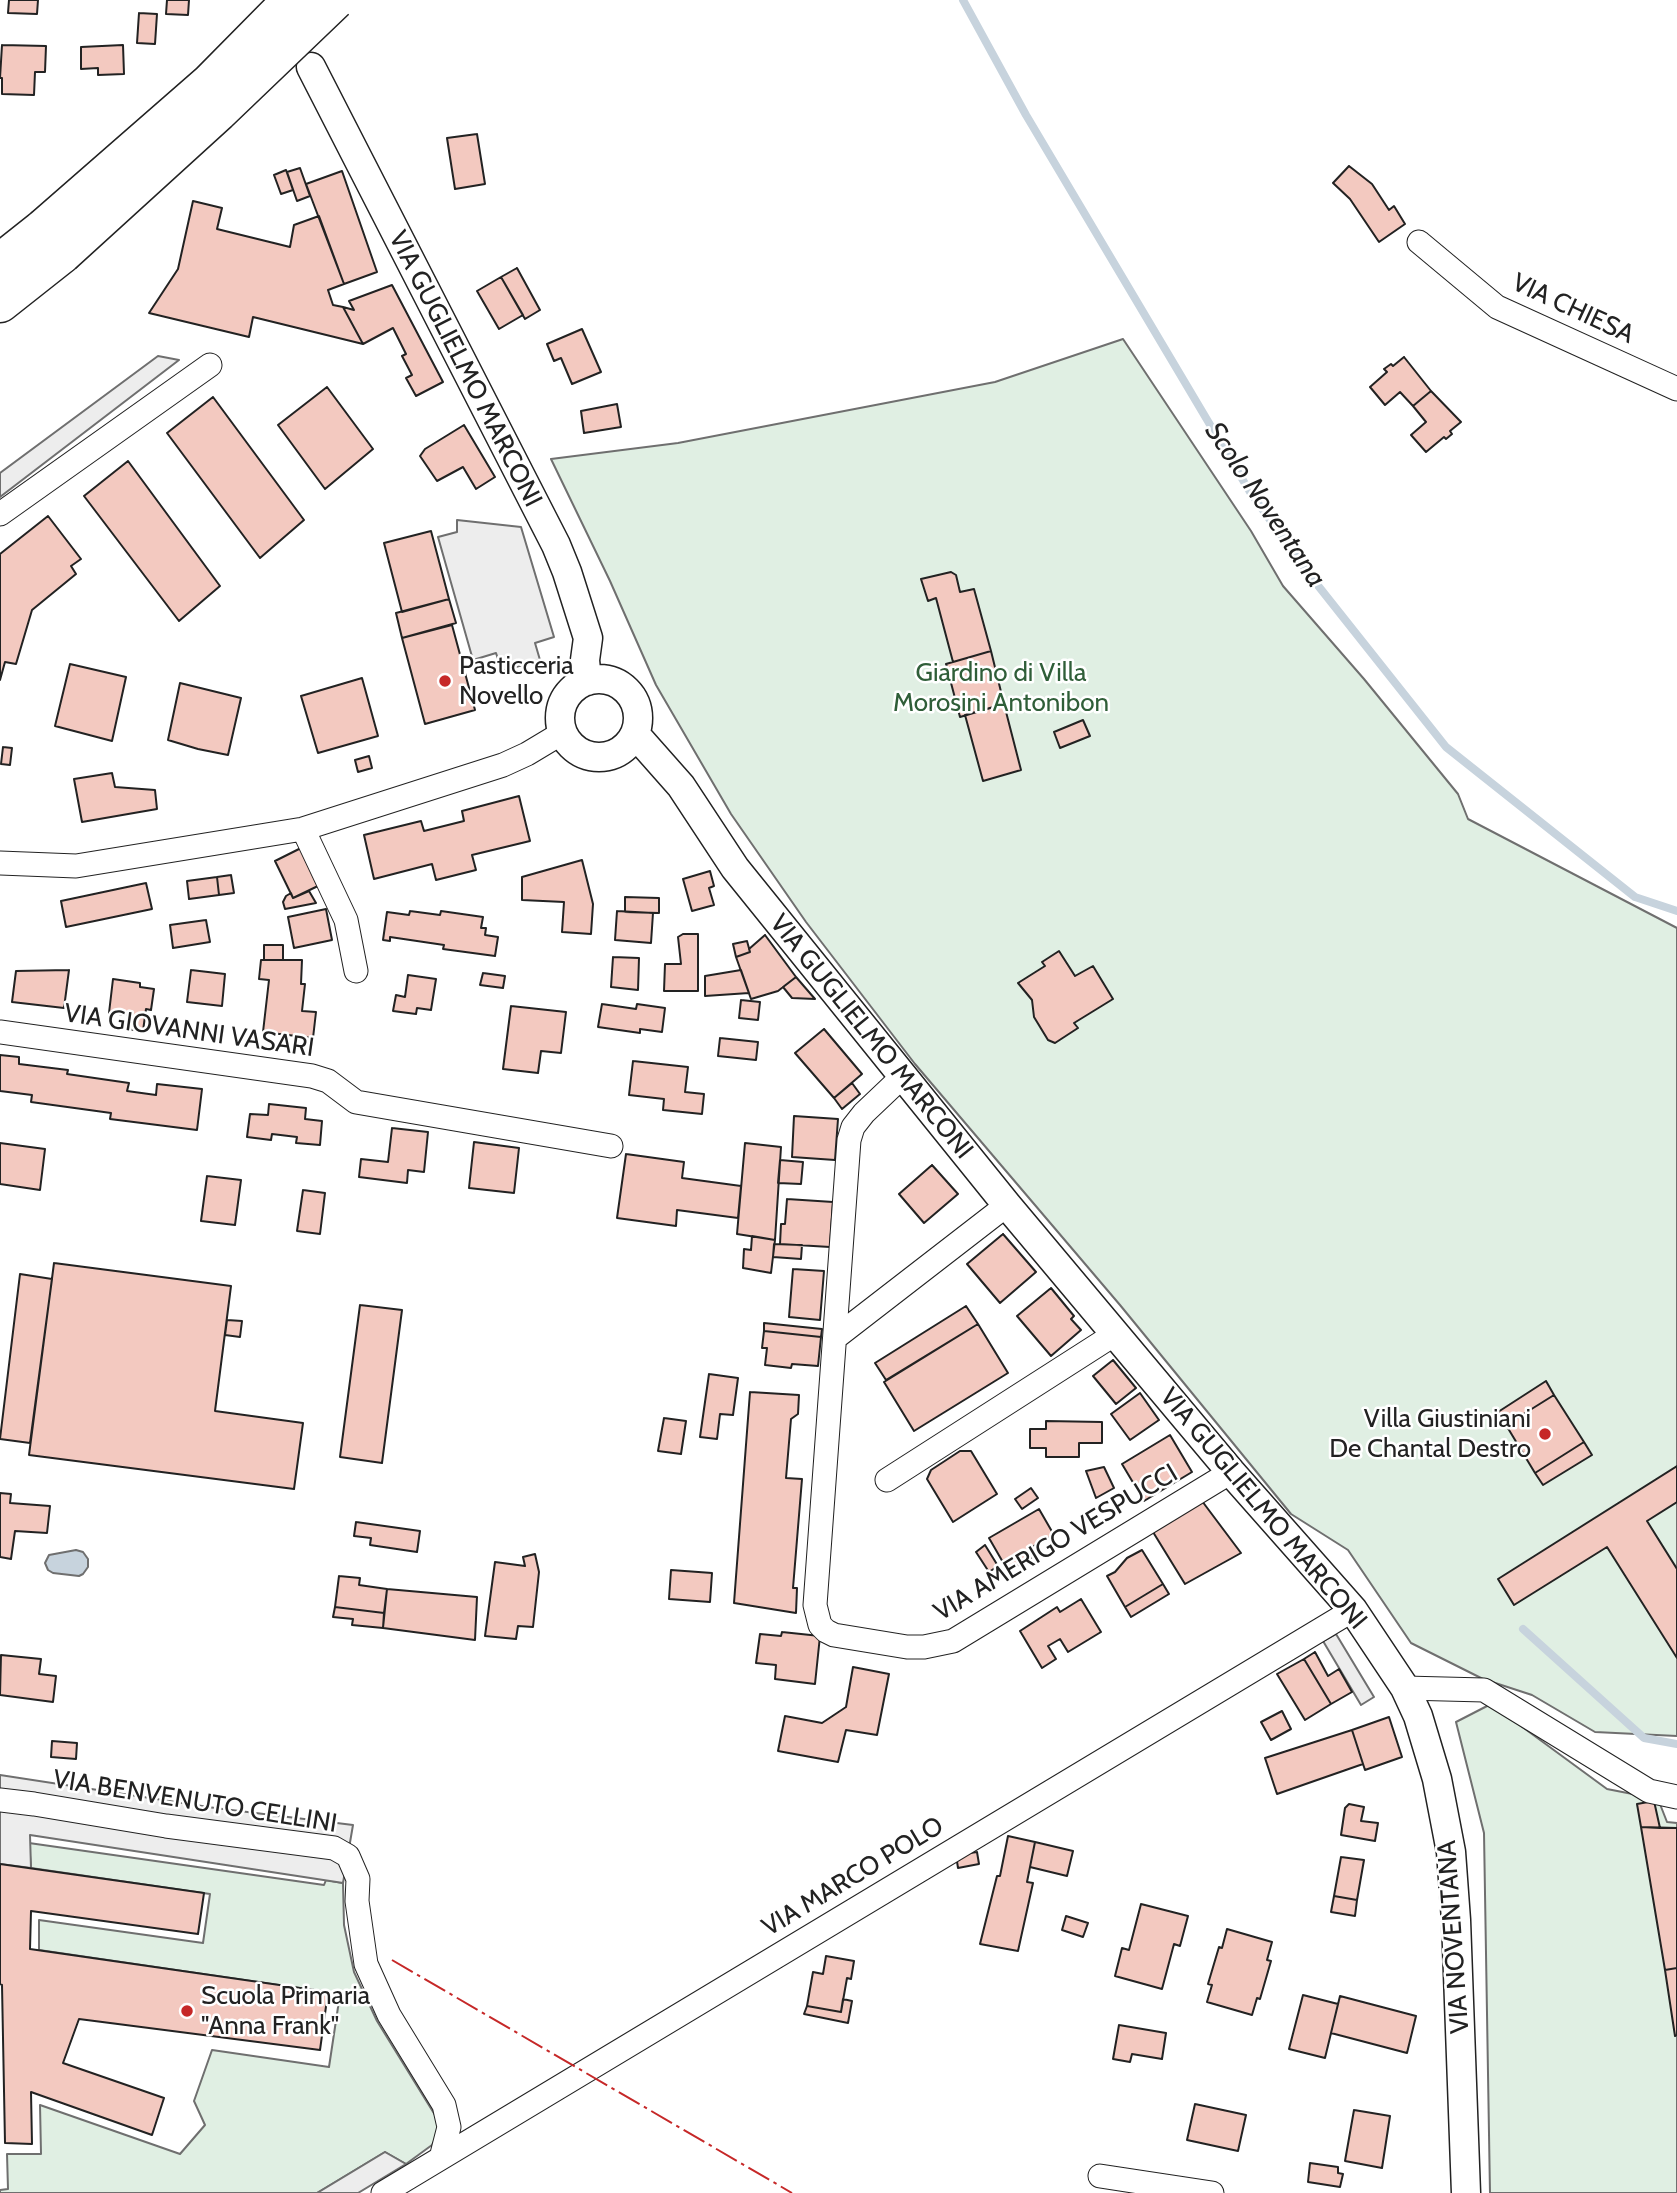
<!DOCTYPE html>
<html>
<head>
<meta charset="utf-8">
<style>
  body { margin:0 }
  canvas { display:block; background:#fff }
</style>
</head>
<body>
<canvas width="1677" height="2193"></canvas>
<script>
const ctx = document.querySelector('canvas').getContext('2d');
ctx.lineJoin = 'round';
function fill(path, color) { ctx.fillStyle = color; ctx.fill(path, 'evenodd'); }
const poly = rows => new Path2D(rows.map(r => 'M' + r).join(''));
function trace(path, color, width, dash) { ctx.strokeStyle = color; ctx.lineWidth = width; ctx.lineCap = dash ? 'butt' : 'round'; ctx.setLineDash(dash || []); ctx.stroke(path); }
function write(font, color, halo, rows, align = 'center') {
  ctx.font = font + ' Cabin,sans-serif'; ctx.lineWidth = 5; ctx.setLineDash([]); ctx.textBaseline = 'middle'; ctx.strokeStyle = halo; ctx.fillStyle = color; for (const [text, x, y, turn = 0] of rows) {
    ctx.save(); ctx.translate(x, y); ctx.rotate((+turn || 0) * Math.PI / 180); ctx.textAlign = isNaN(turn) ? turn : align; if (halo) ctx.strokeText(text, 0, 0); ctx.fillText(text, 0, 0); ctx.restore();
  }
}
const green = poly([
  [1123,339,1251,531,1283,586,1364,679,1458,794,1468,819,1677,928,1677,1736,1595,1732,1532,1695,1483,1679,1411,1643,1348,1550,1291,1514,1120,1305,915,1064,806,922,731,814,656,685,610,581,551,459,678,443,995,382,1123,339],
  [1491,1704,1607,1789,1658,1799,1667,1822,1677,1823,1677,2193,1490,2193,1484,1833,1456,1722,1491,1704],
  [29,1843,324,1885,326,1880,343,1883,344,1925,354,1972,377,2021,435,2115,438,2125,437,2136,432,2145,406,2164,385,2152,317,2193,0,2193,0,2190,8,2189,7,2154,41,2154,40,2105,180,2154,205,2125,194,2101,212,2050,329,2067,340,1994,39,1950,39,1920,203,1943,210,1894,31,1868,29,1843]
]);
const parking = poly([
  [158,356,179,360,0,497,0,473,158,356],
  [457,520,521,527,554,637,535,643,540,660,502,671,496,653,473,660,438,537,457,532,457,520],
  [1336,1634,1374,1697,1361,1705,1323,1641,1336,1634],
  [0,1775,215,1808,353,1825,343,1883,30,1835,31,1868,0,1864,0,1775],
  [385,2152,406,2164,358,2193,317,2193,385,2152]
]);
const water = poly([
  [76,1550,83,1552,88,1559,88,1567,83,1574,79,1576,53,1573,48,1570,45,1563,49,1555,76,1550]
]);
const stream = poly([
  [963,0,1026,115,1250,492,1308,573,1446,747,1635,897,1677,911],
  [1523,1629,1644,1738,1677,1744]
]);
const building = poly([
  [9,0,38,0,37,14,8,13,9,0],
  [167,0,189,0,188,15,166,14,167,0],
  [139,13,157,14,155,44,137,43,139,13],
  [2,45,46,46,45,72,35,72,34,95,2,94,2,78,0,78,2,45],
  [123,45,124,74,98,75,98,68,81,69,81,47,123,45],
  [477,134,485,184,455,189,447,138,477,134],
  [1349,166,1372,184,1389,210,1394,206,1405,224,1379,242,1350,199,1333,183,1349,166],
  [300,168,310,196,297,201,287,172,300,168],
  [286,170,293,190,281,194,274,175,286,170],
  [342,171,377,272,344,284,306,184,342,171],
  [193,201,222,208,217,229,290,247,294,225,319,216,344,284,328,290,333,305,343,307,363,344,253,317,249,337,149,313,178,269,193,201],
  [517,268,540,310,525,319,501,277,517,268],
  [501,277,523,315,499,329,477,291,501,277],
  [392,285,443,382,416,396,406,378,412,375,402,356,406,354,393,328,363,344,343,307,354,310,349,301,392,285],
  [582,329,601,372,572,384,561,358,554,361,547,344,582,329],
  [1404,357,1431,391,1413,406,1400,392,1385,405,1370,387,1387,372,1384,369,1391,364,1393,366,1404,357],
  [327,387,373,449,325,489,278,425,327,387],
  [1431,391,1461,422,1450,431,1452,434,1446,439,1444,437,1426,452,1411,435,1426,422,1413,406,1431,391],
  [213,397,304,520,260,558,167,433,213,397],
  [617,404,621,427,584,433,581,411,617,404],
  [464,425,495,477,476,489,463,467,437,481,420,456,425,449,464,425],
  [128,461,220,586,179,621,84,496,128,461],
  [48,516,81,559,71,566,76,574,32,610,16,664,5,662,0,680,0,554,48,516],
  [431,531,449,599,402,612,384,543,431,531],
  [951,572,956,575,960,592,974,589,991,651,953,662,936,598,928,601,921,579,951,572],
  [449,599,456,623,402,638,396,613,449,599],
  [452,625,475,710,425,724,402,638,452,625],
  [991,651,1004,704,960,717,946,664,991,651],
  [70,664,126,677,112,741,55,726,70,664],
  [362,678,378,736,318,753,301,696,362,678],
  [180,683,241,698,228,755,198,749,168,740,180,683],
  [1004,704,1021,770,983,781,965,715,1004,704],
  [1083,720,1090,736,1060,748,1054,732,1083,720],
  [3,747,12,748,10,765,1,764,3,747],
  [369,756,372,768,358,772,355,760,369,756],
  [112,773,115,787,155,790,157,809,82,822,74,779,112,773],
  [519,796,530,841,472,855,476,870,436,880,432,864,374,879,364,835,421,821,424,831,464,821,462,811,519,796],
  [301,848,320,885,293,898,275,861,301,848],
  [582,860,593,904,591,934,562,932,564,902,522,900,522,877,582,860],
  [710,871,714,886,709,888,714,905,692,911,683,879,710,871],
  [231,875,234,893,219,895,217,877,231,875],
  [217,877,219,895,189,899,187,881,217,877],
  [146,883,152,909,66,927,61,901,146,883],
  [309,891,316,903,285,909,283,902,286,896,291,893,293,898,309,891],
  [625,897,659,898,659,913,625,912,625,897],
  [326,909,332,940,294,948,288,917,326,909],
  [410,911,440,915,441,911,483,917,481,928,486,928,485,935,498,937,495,956,443,949,444,945,390,937,390,941,383,940,387,912,409,915,410,911],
  [617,911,653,913,651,943,615,940,617,911],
  [206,920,210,942,173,948,170,925,206,920],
  [683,934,698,934,698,991,664,991,665,964,681,964,678,937,683,934],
  [765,935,796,977,778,991,751,999,736,957,750,952,749,949,765,935],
  [747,941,750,952,736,957,733,944,747,941],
  [264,945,283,945,283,960,264,960,264,945],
  [1059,951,1075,976,1093,966,1113,999,1074,1023,1078,1028,1055,1043,1048,1040,1034,1017,1032,1000,1018,983,1045,966,1042,962,1059,951],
  [613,957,639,958,638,990,611,987,613,957],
  [261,960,302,960,301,984,305,984,302,1011,316,1012,313,1038,263,1032,269,980,259,979,261,960],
  [69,970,64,1008,12,1002,16,971,69,970],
  [191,970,225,974,222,1006,187,1002,191,970],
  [741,970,749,993,705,996,705,976,741,970],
  [483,973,505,976,503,988,480,985,483,973],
  [408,975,436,979,431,1010,417,1008,416,1014,393,1011,396,995,405,997,408,975],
  [796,977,815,999,792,998,783,987,796,977],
  [113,979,140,983,140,987,154,989,151,1010,146,1009,143,1031,126,1029,128,1015,109,1013,113,979],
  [741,1000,760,1002,758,1020,739,1018,741,1000],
  [602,1004,636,1009,637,1004,665,1008,662,1032,640,1029,640,1033,598,1027,602,1004],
  [511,1006,566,1012,561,1053,541,1051,538,1073,503,1069,511,1006],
  [824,1029,862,1074,834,1098,795,1053,824,1029],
  [720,1038,758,1042,756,1060,718,1056,720,1038],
  [0,1055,19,1057,19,1064,68,1070,67,1074,129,1083,127,1091,156,1095,157,1084,202,1089,197,1130,110,1119,111,1113,31,1102,32,1095,0,1091,0,1055],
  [633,1061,688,1067,685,1092,704,1094,702,1114,663,1110,664,1099,629,1095,633,1061],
  [852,1083,860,1094,842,1109,834,1098,852,1083],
  [269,1104,306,1108,305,1119,322,1121,320,1145,296,1143,297,1137,272,1134,271,1140,247,1137,250,1114,268,1115,269,1104],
  [794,1116,838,1119,835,1160,792,1157,794,1116],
  [392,1128,428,1132,424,1172,408,1170,407,1183,359,1177,361,1159,388,1162,392,1128],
  [474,1142,519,1148,514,1193,469,1188,474,1142],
  [0,1143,45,1149,40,1190,0,1184,0,1143],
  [745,1143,781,1147,775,1240,737,1234,745,1143],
  [626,1154,684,1162,682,1178,741,1186,738,1218,677,1210,676,1226,617,1218,626,1154],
  [780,1160,803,1162,801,1184,778,1183,780,1160],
  [932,1165,958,1194,924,1223,899,1194,932,1165],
  [207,1176,241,1180,235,1225,201,1221,207,1176],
  [303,1190,325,1193,320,1234,297,1231,303,1190],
  [787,1199,833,1202,830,1247,780,1244,781,1224,785,1224,787,1199],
  [1003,1234,1036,1272,1000,1303,967,1264,1003,1234],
  [752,1236,775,1240,771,1273,743,1268,744,1249,751,1250,752,1236],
  [774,1244,802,1245,801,1259,773,1257,774,1244],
  [54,1263,231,1286,215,1411,303,1423,294,1489,29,1455,54,1263],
  [793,1269,824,1271,820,1320,789,1317,793,1269],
  [20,1274,52,1279,30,1443,0,1439,20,1274],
  [1051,1288,1074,1316,1071,1319,1081,1330,1051,1356,1017,1316,1051,1288],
  [360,1305,402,1310,382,1463,340,1457,360,1305],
  [966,1306,978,1324,886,1380,875,1363,966,1306],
  [227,1320,242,1321,240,1337,225,1335,227,1320],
  [764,1323,822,1329,821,1337,764,1331,764,1323],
  [978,1324,1008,1373,914,1431,884,1382,978,1324],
  [764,1331,821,1337,818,1366,792,1364,791,1368,765,1365,767,1348,762,1348,764,1331],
  [1113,1360,1136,1388,1116,1404,1093,1376,1113,1360],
  [709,1374,738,1378,733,1415,720,1414,717,1439,700,1437,709,1374],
  [1546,1381,1554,1395,1506,1425,1498,1412,1546,1381],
  [750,1392,799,1395,798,1414,791,1419,786,1478,802,1479,793,1588,797,1588,796,1613,734,1603,750,1392],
  [1140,1393,1159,1420,1130,1440,1111,1414,1140,1393],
  [1554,1395,1584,1442,1535,1473,1506,1425,1554,1395],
  [664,1418,686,1421,681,1454,658,1451,664,1418],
  [1046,1421,1102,1422,1102,1443,1079,1443,1079,1457,1046,1457,1046,1448,1030,1448,1030,1429,1046,1429,1046,1421],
  [1170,1435,1192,1472,1144,1501,1122,1464,1170,1435],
  [1584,1442,1592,1455,1543,1485,1535,1473,1584,1442],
  [960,1451,971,1451,997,1494,953,1522,927,1479,931,1470,960,1451],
  [1677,1466,1677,1502,1647,1521,1677,1569,1677,1658,1607,1547,1514,1605,1498,1579,1677,1466],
  [1104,1467,1114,1488,1096,1498,1086,1471,1104,1467],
  [1031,1488,1038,1498,1022,1509,1015,1499,1031,1488],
  [0,1493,11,1494,10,1503,50,1506,47,1533,15,1531,11,1559,0,1557,0,1493],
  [1202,1501,1241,1553,1185,1584,1153,1532,1202,1501],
  [1039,1509,1054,1535,1034,1546,1038,1554,1008,1571,989,1538,1039,1509],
  [356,1522,420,1531,417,1552,370,1545,371,1538,354,1536,356,1522],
  [985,1545,998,1566,989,1572,976,1552,985,1545],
  [1142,1550,1163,1584,1125,1607,1107,1576,1115,1572,1127,1558,1142,1550],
  [535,1554,539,1572,533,1627,518,1626,516,1639,485,1636,495,1562,525,1566,523,1557,535,1554],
  [671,1570,712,1573,710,1602,669,1599,671,1570],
  [339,1576,360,1578,359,1585,387,1589,384,1613,335,1607,339,1576],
  [1163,1584,1169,1594,1131,1617,1125,1607,1163,1584],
  [387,1589,477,1597,475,1640,383,1628,387,1589],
  [1081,1599,1101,1632,1068,1652,1060,1639,1048,1646,1056,1659,1042,1668,1020,1631,1057,1607,1060,1612,1081,1599],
  [335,1607,384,1613,383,1628,352,1625,353,1619,333,1617,335,1607],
  [782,1632,820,1636,815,1684,775,1679,776,1665,756,1663,760,1634,781,1636,782,1632],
  [1315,1652,1328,1676,1339,1669,1352,1692,1331,1704,1304,1659,1315,1652],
  [1,1655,41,1659,39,1674,56,1676,53,1702,0,1695,1,1655],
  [1304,1659,1331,1704,1305,1720,1277,1674,1304,1659],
  [853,1667,889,1674,877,1735,846,1730,838,1762,778,1751,785,1716,822,1723,846,1707,853,1667],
  [1282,1711,1291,1729,1271,1740,1261,1722,1282,1711],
  [1389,1717,1402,1757,1365,1770,1352,1730,1389,1717],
  [1352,1730,1363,1764,1277,1794,1265,1758,1352,1730],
  [52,1741,77,1743,76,1759,51,1757,52,1741],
  [1654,1801,1660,1828,1641,1827,1637,1804,1654,1801],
  [1349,1804,1364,1807,1361,1821,1378,1823,1375,1841,1341,1835,1345,1808,1349,1804],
  [1641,1827,1677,1828,1677,1968,1665,1970,1641,1827],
  [1008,1836,1035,1842,1027,1882,1033,1883,1018,1951,980,1944,997,1876,1000,1876,1008,1836],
  [1035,1842,1073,1851,1067,1876,1030,1867,1035,1842],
  [977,1852,979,1864,958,1868,956,1855,977,1852],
  [1341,1857,1364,1860,1357,1900,1334,1896,1341,1857],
  [0,1864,204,1893,198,1934,31,1911,30,1949,328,1992,320,2050,79,2019,63,2063,164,2098,152,2135,31,2092,32,2144,5,2143,2,1985,0,1984,0,1864],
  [1334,1896,1357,1900,1355,1916,1331,1912,1334,1896],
  [1141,1904,1188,1916,1180,1946,1174,1944,1162,1989,1115,1976,1122,1948,1129,1950,1141,1904],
  [1066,1916,1088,1923,1083,1937,1062,1930,1066,1916],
  [1227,1929,1272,1942,1267,1960,1271,1961,1260,1999,1257,1998,1252,2015,1207,2002,1212,1985,1208,1984,1219,1947,1222,1948,1227,1929],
  [826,1956,854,1961,851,1979,847,1978,841,2012,807,2006,813,1972,823,1974,826,1956],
  [1677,1968,1677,2035,1675,2036,1665,1970,1677,1968],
  [1303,1995,1338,2004,1325,2058,1289,2049,1303,1995],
  [1340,1996,1416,2016,1407,2053,1331,2033,1340,1996],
  [843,1999,852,2001,848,2023,804,2014,807,2006,841,2012,843,1999],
  [1119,2025,1166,2033,1162,2059,1132,2054,1130,2062,1113,2059,1119,2025],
  [1195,2104,1246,2115,1238,2151,1187,2140,1195,2104],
  [1354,2110,1390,2116,1382,2168,1345,2161,1354,2110],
  [1310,2163,1338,2167,1338,2173,1343,2174,1340,2187,1308,2182,1310,2163]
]);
const minor = poly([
  [1419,242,1497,307,1677,389],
  [0,514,210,365],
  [303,829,346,920,356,971],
  [0,863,76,866,303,829,503,765,527,754,562,733],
  [0,1032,312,1076,328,1081,356,1102,611,1146],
  [903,1076,864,1113,853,1127,849,1140,815,1605,820,1625,826,1631,834,1635,907,1647,924,1647,953,1641,1231,1472],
  [835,1338,1007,1205],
  [887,1480,1115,1334],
  [1405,1688,1484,1690,1649,1791,1677,1797],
  [0,1800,34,1804,166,1826,334,1848,348,1856,358,1879,357,1901,366,1964,389,2015,444,2105,449,2127,441,2158],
  [1100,2176,1212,2193],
  [383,2193,1353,1610]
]);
const tertiary = poly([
  [311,67,556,545,567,572,588,638,585,660,587,681],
  '560 718a39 39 0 1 1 78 0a39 39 0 1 1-78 0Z',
  [635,734,681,786,735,868,1007,1205,1231,1472,1353,1610,1405,1688,1418,1716,1437,1779,1451,1852,1456,1920,1466,2193]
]);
const motorway = poly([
  [0,263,44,228],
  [0,303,62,254]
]);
const motorwayBridge = poly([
  [44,228,210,83,292,0],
  [62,254,218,112,335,0]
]);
const power = poly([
  [392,1960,792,2193]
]);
const markers = [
  [445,681,7,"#c62828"],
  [1545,1434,7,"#c62828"],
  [187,2011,7,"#c62828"]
];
const streetNames = [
  ["VIA CHIESA",1573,309,25],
  ["VIA GUGLIELMO MARCONI",465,369,63],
  ["VIA GIOVANNI VASARI",189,1031,8],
  ["VIA GUGLIELMO MARCONI",871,1037,51],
  ["VIA GUGLIELMO MARCONI",1263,1509,50],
  ["VIA AMERIGO VESPUCCI",1056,1543,-31],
  ["VIA BENVENUTO CELLINI",195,1802,9],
  ["VIA MARCO POLO",853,1877,-31],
  ["VIA NOVENTANA",1454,1937,-94]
];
const poiNames = [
  ["Pasticceria",459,666],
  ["Novello",459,696],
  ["Villa Giustiniani",1531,1419,"right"],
  ["De Chantal Destro",1531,1449,"right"],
  ["Scuola Primaria",201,1996],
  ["\"Anna Frank\"",201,2026]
];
const parkNames = [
  ["Giardino di Villa",1001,673],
  ["Morosini Antonibon",1001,703]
];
const waterNames = [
  ["Scolo Noventana",1265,505,56]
];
fill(green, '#e0efe3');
trace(green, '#6f6f6f', 2);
fill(parking, '#ededed');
trace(parking, '#6f6f6f', 2);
fill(water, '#c7d3dd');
trace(water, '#6f6f6f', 2);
trace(stream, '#c7d3dd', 8);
fill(building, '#f3c9c0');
trace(building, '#222', 2);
trace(minor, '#222', 25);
trace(tertiary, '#222', 31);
trace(motorway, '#222', 41);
trace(minor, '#fff', 23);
trace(tertiary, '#fff', 28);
trace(motorway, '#fff', 38);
trace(motorwayBridge, '#222', 41, []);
trace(motorwayBridge, '#fff', 38);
trace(power, '#c62828', 2, [24, 5, 3.5, 5]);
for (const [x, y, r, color] of markers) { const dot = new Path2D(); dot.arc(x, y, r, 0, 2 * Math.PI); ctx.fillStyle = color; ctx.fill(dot); trace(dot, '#fff', 2.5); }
write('26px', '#222', '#fff', streetNames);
write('26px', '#222', '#fff', poiNames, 'left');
write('26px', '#2f5e38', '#fff', parkNames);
write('italic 28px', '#222', '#fff', waterNames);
</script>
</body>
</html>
